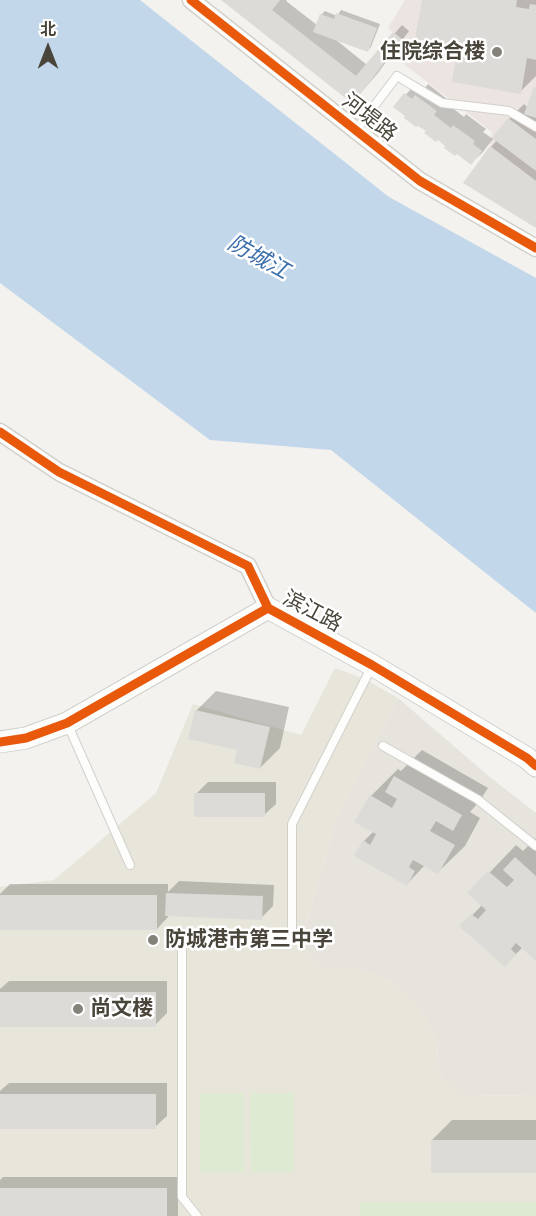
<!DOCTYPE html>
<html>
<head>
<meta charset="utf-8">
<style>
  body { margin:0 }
  #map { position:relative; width:536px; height:1216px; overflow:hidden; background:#f3f2ee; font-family:"Space Grotesk","Noto Sans SC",sans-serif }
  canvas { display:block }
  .north { position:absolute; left:18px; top:18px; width:60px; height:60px; -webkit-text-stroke:4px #fff; paint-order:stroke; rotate:0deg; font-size:16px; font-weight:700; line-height:24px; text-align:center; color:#49453a }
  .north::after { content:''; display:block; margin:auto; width:21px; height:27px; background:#49453a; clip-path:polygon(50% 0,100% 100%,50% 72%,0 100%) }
</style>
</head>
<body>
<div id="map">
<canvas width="536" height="1216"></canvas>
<div class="north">北</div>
</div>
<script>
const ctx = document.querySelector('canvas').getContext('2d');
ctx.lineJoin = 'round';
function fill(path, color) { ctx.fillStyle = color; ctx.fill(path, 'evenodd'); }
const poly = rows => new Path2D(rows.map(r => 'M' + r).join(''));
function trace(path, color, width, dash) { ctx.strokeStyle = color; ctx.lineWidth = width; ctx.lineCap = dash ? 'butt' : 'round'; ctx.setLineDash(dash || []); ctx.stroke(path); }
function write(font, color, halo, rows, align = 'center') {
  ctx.font = font + ' "Space Grotesk","Noto Sans SC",sans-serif'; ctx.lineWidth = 5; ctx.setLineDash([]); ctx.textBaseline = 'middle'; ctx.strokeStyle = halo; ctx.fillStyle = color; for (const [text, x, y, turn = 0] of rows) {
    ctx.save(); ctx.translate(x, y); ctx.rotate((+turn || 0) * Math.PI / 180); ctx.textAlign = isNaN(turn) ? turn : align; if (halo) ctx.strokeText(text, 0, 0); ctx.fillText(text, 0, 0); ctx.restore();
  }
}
const residential = poly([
  [398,698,491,778,536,813,536,1095,463,1096,439,1074,437,1043,427,1020,414,1002,397,986,378,975,357,968,322,968,305,952,305,928,337,817]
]);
const education = poly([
  [335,668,365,679,398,698,337,817,305,928,305,952,322,968,357,968,378,975,397,986,414,1002,427,1020,437,1043,439,1074,463,1096,536,1095,536,1216,0,1216,0,887,54,880,156,793,193,704,301,735]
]);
const medical = poly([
  [405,0,536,0,536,181,490,146,492,132,391,54,402,39,388,28]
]);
const green = poly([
  [200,1093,244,1093,244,1172,200,1172],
  [250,1093,294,1093,294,1172,251,1172],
  [360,1202,536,1202,536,1216,360,1216]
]);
const water = poly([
  [0,0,140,0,389,197,536,278,536,613,331,450,210,440,0,283]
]);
const shadow = poly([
  [223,0,287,0,286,1,317,25,321,15,325,11,337,16,341,10,380,24,371,47,367,51,335,39,367,65,402,25,409,31,378,73,353,102],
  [424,0,536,0,536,76,520,92,460,45],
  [417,82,425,88,428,84,447,99,445,102,464,117,466,114,486,129,483,132,493,139,483,152,471,163,395,107],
  [536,87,536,226,465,182,491,147,497,140,509,119,524,104,528,108],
  [216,691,289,707,280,748,260,768,196,711],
  [422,750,488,788,479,802,470,812,480,818,465,846,438,872,425,865,407,884,364,841,374,831,371,796,398,769,401,771],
  [208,782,276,782,276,804,264,815,196,794],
  [536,838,536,959,523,947,505,965,462,926,482,905,470,893,516,845,523,851],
  [179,881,274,885,273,906,261,918,168,915,168,917,157,929,0,929,0,894,10,884,168,884,168,892],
  [9,981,167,981,167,1013,155,1025,0,1025,0,989],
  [9,1083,167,1083,167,1116,155,1127,0,1127,0,1091],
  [452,1120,536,1120,536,1172,432,1140],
  [3,1177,178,1177,178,1216,0,1216,0,1180]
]);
const building = poly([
  [221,0,280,0,272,10,356,76,393,32,402,39,353,104],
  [422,0,517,0,516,7,529,9,530,4,536,5,536,60,527,58,521,94,452,82,458,46,415,39],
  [336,13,377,28,368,52,313,32,320,14,334,19],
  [534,87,536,88,536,118,524,114],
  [404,93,412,99,415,95,437,111,434,115,451,128,453,125,475,141,473,144,482,151,471,165,457,154,455,156,444,148,445,146,438,140,436,142,424,133,426,131,418,126,416,127,404,118,405,116,393,107],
  [508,118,536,139,536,171,492,138],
  [490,146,536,181,536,228,463,183],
  [195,710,270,727,260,769,234,763,237,750,188,739],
  [394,776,462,815,453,831,436,821,430,831,455,845,438,874,413,860,409,867,415,871,407,886,354,856,363,840,370,845,376,834,354,822,370,795,392,808,397,799,385,792],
  [194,793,265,793,265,817,194,817],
  [515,857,536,876,536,961,516,943,511,949,516,954,505,967,459,926,471,914,478,919,486,910,467,893,488,871,507,887,514,880,503,870],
  [166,893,263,896,262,920,165,916],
  [0,895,157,895,157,930,0,930],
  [0,992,156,992,156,1027,0,1027],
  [0,1094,156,1094,156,1129,0,1129],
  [431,1140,536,1140,536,1173,431,1173],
  [0,1188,167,1188,167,1216,0,1216]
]);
const service = poly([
  [356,130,397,76,442,103,509,111,536,127],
  [67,723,130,865],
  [383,746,477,799,536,846],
  [197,1216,182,1197,182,938,292,938,292,824,372,666]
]);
const minor = poly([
  [191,0,420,181,536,248],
  [0,432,59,472,248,566,268,608]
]);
const tertiary = poly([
  [0,742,26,738,67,723,268,608,372,665,527,758,536,766]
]);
const cycleway = poly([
  [191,0,420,181,536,248],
  [0,432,59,472,248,566,268,608],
  [268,608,372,665,527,758,536,766],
  [0,742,26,738,67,723,268,608]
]);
const markers = [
  [497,52,6,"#848279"],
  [153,940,6,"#848279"],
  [78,1009,6,"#848279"]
];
const poiNames = [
  ["住院综合楼",485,52,"right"],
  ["防城港市第三中学",165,940],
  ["尚文楼",90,1009]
];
const streetNames = [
  ["河堤路",369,118,38],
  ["滨江路",312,612,28]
];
const waterNames = [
  ["防城江",258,258,29]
];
fill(residential, '#e6e4dd');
fill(education, '#e8e6db');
fill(medical, '#ece4e0');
fill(green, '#deead1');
fill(water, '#c3d7eb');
fill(shadow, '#0003');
fill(building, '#dcdbd7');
trace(service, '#d1d0cb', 10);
trace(minor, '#d1d0cb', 19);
trace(tertiary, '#d1d0cb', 23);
trace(service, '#fdfdfc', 8);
trace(minor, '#fdfdfc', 16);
trace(tertiary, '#fdfdfc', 21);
trace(cycleway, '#e8590c', 9);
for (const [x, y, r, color] of markers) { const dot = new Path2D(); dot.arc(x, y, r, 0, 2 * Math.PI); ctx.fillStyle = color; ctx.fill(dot); trace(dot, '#fff', 2); }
write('bold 21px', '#49453a', '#fff', poiNames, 'left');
write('21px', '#49453a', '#fff', streetNames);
write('italic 22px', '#3d6fab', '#fff', waterNames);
</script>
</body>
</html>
